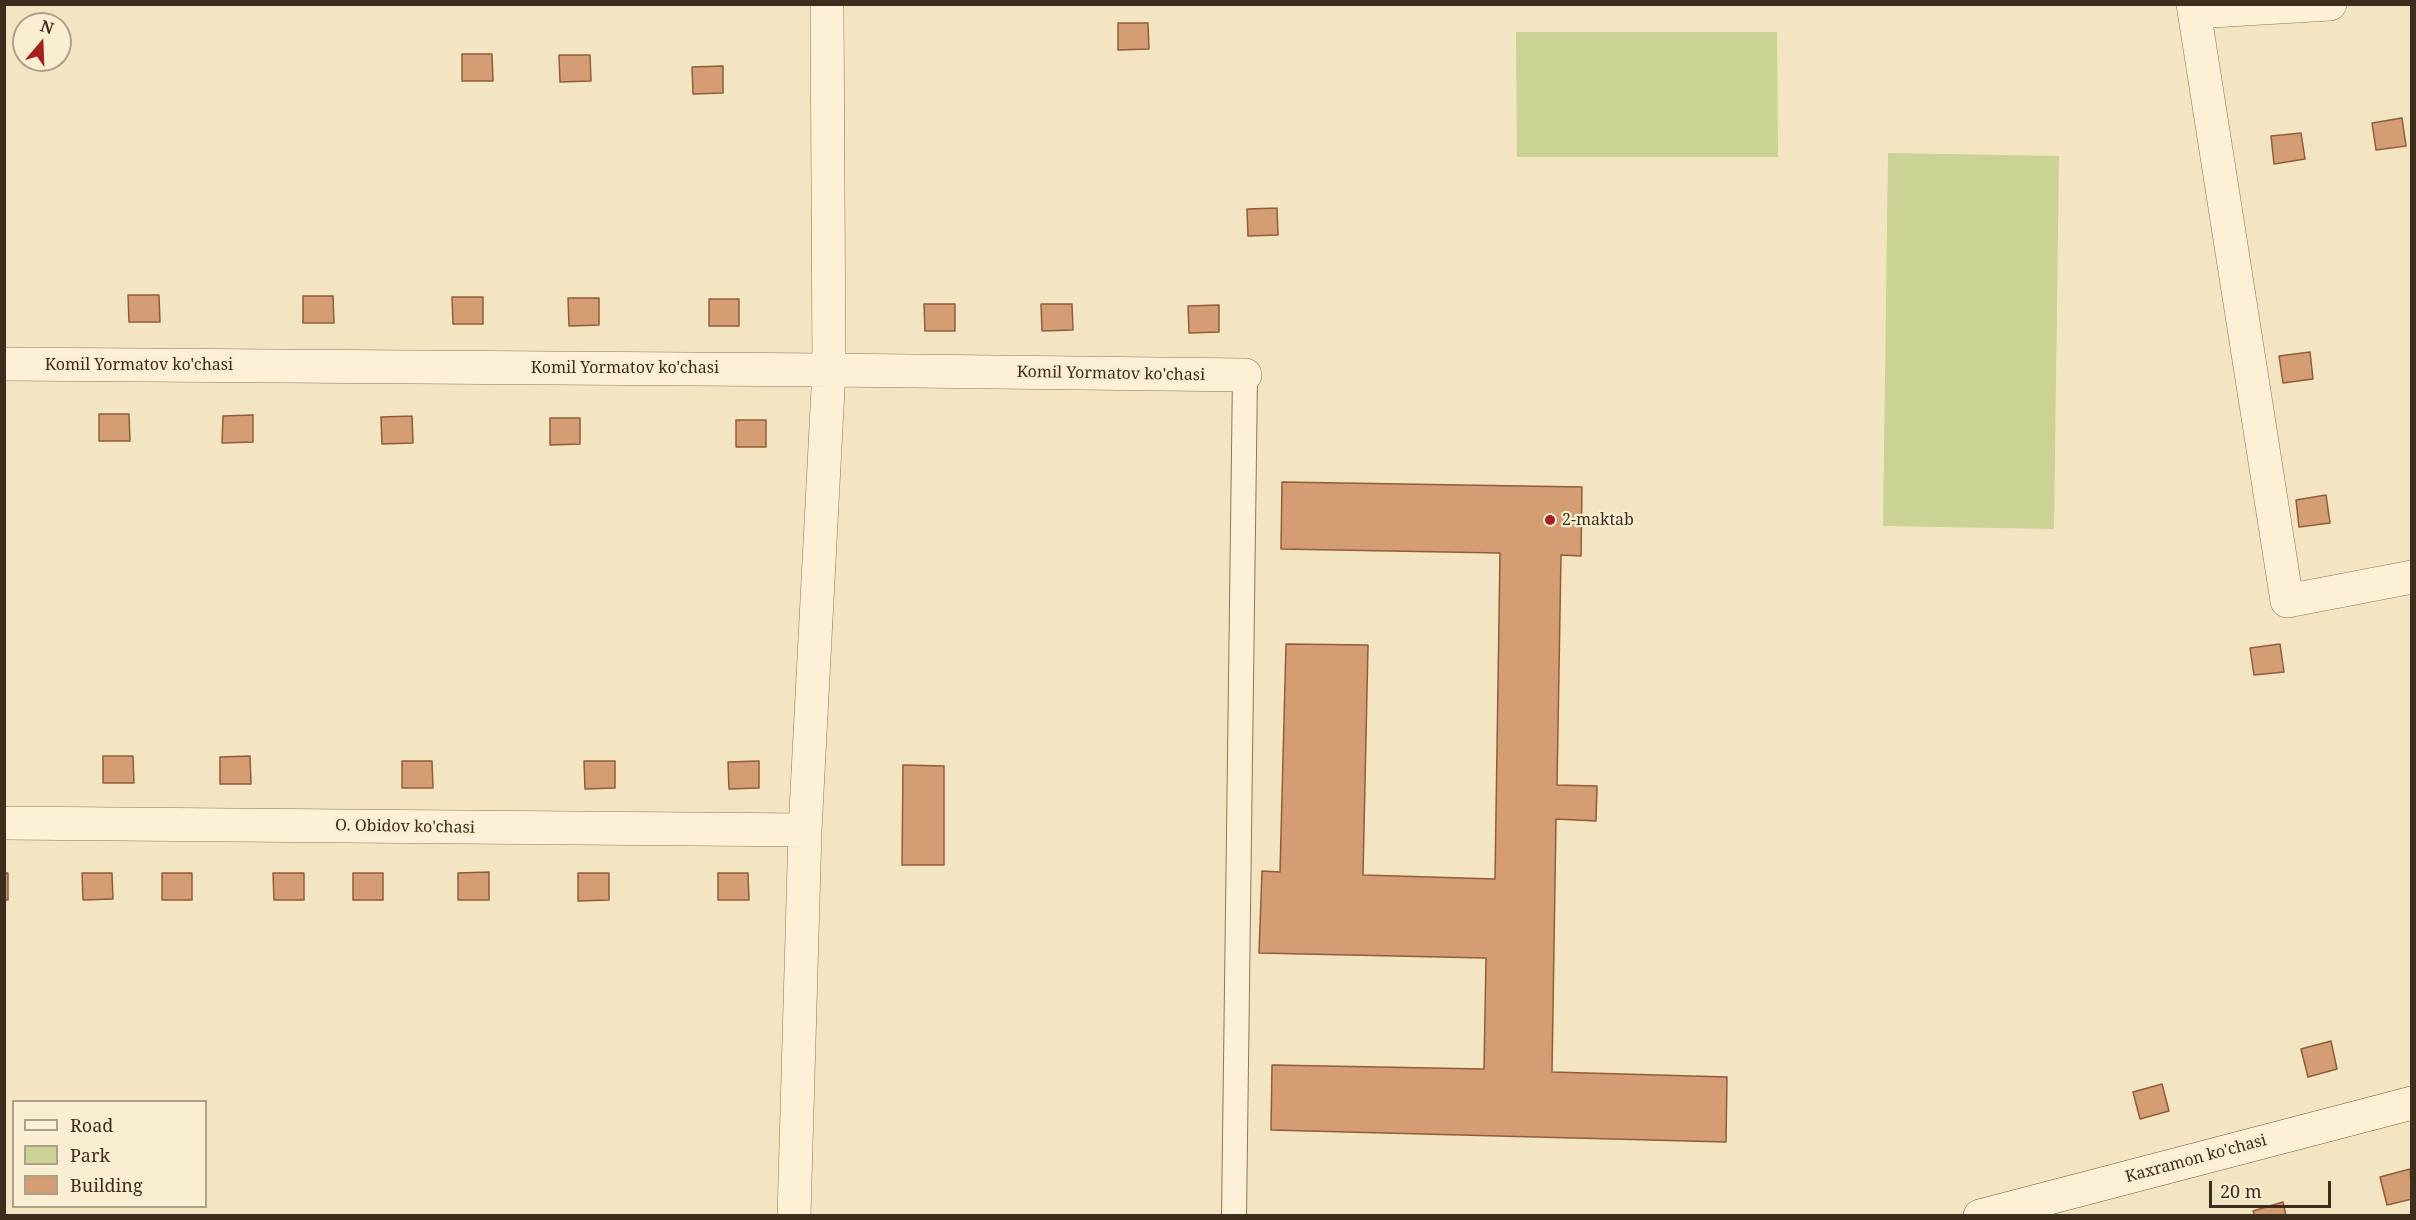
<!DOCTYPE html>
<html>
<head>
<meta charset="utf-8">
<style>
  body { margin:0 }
  #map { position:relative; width:2416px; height:1220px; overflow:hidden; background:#f3e5c2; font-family:"Noto Serif",serif }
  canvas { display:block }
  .frame { position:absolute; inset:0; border:6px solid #3d2d1d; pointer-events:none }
  .legend { position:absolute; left:12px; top:1100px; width:195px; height:108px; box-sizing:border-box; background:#f9eed2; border:2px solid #aea18a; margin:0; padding:8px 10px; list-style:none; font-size:18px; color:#3d2d1d }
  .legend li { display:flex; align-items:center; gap:12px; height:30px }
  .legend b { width:30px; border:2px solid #aea18a }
  .north { position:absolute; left:12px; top:12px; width:60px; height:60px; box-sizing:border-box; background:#f9eed2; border:2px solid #aea18a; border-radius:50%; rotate:19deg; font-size:16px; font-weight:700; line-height:24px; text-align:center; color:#3d2d1d }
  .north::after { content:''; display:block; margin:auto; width:21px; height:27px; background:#a42120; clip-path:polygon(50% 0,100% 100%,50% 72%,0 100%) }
  .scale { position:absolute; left:2209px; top:1181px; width:122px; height:27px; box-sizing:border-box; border:3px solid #3d2d1d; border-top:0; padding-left:8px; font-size:18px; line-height:21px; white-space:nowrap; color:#3d2d1d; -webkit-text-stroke:4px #f9eed2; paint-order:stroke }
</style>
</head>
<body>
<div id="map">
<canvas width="2416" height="1220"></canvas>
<div class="frame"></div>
<ul class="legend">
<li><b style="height:8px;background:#fcf1d6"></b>Road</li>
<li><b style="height:16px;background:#cad294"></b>Park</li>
<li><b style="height:16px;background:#d59d74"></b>Building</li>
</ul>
<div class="north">N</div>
<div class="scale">20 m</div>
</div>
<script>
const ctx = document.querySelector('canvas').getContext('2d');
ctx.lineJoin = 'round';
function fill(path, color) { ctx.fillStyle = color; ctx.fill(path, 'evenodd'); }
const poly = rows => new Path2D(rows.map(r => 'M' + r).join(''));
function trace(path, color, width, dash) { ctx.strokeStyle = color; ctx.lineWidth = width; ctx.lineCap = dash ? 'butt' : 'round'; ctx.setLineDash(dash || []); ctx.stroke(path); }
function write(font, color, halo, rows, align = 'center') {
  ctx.font = font + ' "Noto Serif",serif'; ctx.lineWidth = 4.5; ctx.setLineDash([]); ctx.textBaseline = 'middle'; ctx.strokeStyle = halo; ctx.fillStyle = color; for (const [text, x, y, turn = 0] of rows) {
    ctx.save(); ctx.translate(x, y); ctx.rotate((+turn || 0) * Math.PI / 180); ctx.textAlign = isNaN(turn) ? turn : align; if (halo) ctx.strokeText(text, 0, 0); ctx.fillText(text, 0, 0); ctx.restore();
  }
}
const green = poly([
  [1516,32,1777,32,1778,157,1517,157],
  [1888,153,2059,156,2054,529,1883,526]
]);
const building = poly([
  [1118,23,1148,23,1149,49,1118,50,1118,23],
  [462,54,492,54,493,81,462,81,462,54],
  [559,55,590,55,591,81,560,82,559,55],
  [723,66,723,93,693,94,692,67,723,66],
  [2402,118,2406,146,2376,150,2372,123,2402,118],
  [2301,133,2305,159,2274,164,2271,136,2301,133],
  [1277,208,1278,235,1248,236,1247,209,1277,208],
  [128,295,159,295,160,322,129,322,128,295],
  [303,296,333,296,334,323,303,323,303,296],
  [452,297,483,297,483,324,453,324,452,297],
  [568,298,599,298,599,325,569,326,568,298],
  [709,299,739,299,739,326,709,326,709,299],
  [924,304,955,304,955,331,925,331,924,304],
  [1041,304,1072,304,1073,330,1042,331,1041,304],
  [1219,305,1219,332,1189,333,1188,306,1219,305],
  [2310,352,2313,379,2283,383,2279,356,2310,352],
  [99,414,129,414,130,441,99,441,99,414],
  [253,415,253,442,222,443,223,416,253,415],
  [412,416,413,443,382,444,381,417,412,416],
  [550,418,580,418,580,444,550,445,550,418],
  [736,420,766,420,766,447,736,447,736,420],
  [1282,482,1582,487,1581,556,1561,555,1557,785,1597,786,1596,821,1556,819,1552,1072,1727,1077,1726,1142,1271,1130,1272,1065,1484,1069,1486,958,1259,953,1262,871,1280,872,1286,644,1368,645,1363,875,1495,879,1500,553,1281,549,1282,482],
  [2326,495,2330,523,2299,527,2296,500,2326,495],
  [2280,644,2284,672,2254,675,2250,648,2280,644],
  [103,756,133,756,134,783,103,783,103,756],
  [250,756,251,784,220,784,220,757,250,756],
  [402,761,432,761,433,788,402,788,402,761],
  [584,761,615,761,615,788,585,789,584,761],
  [759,761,759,788,729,789,728,762,759,761],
  [903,765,944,766,944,865,902,865,903,765],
  [489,872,489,900,458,900,458,873,489,872],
  [4,873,8,873,8,900,4,900,4,873],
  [82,873,112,873,113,899,83,900,82,873],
  [162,873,192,873,192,900,162,900,162,873],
  [273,873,304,873,304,900,274,900,273,873],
  [353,873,383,873,383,900,353,900,353,873],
  [578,873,609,873,609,900,578,901,578,873],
  [718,873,748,873,749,900,718,900,718,873],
  [2331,1041,2337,1069,2308,1077,2301,1049,2331,1041],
  [2162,1084,2169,1111,2140,1119,2133,1092,2162,1084],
  [2410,1169,2412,1199,2387,1205,2380,1177,2410,1169],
  [2283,1202,2286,1216,2255,1216,2253,1211,2283,1202]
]);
const lane = poly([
  [1234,1216,1245,375]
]);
const street = poly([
  [2193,4,2287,601,2412,577],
  [2194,12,2330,4],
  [4,364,829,370,1245,375],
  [4,823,805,830],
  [794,1216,805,830,829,370,827,4]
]);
const secondary = poly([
  [1980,1216,2412,1103]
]);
const markers = [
  [1550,520,6,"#a42120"]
];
const streetNames = [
  ["Komil Yormatov ko'chasi",139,365],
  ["Komil Yormatov ko'chasi",625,368],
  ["Komil Yormatov ko'chasi",1111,374,1],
  ["O. Obidov ko'chasi",405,827,1],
  ["Kaxramon ko'chasi",2196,1159,-15]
];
const poiNames = [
  ["2-maktab",1562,520]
];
fill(green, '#cad294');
fill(building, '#d59d74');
trace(building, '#905d3a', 1.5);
trace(lane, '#8f7557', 26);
trace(street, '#8f7557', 34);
trace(secondary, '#70563a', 34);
trace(lane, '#fcf1d6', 24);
trace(street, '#fcf1d6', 33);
trace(secondary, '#fcf1d6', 33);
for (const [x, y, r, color] of markers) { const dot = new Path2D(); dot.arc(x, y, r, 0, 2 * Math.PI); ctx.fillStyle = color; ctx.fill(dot); trace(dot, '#f9eed2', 2); }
write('16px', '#3d2d1d', '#f9eed2', streetNames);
write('16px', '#3d2d1d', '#f9eed2', poiNames, 'left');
</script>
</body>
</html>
